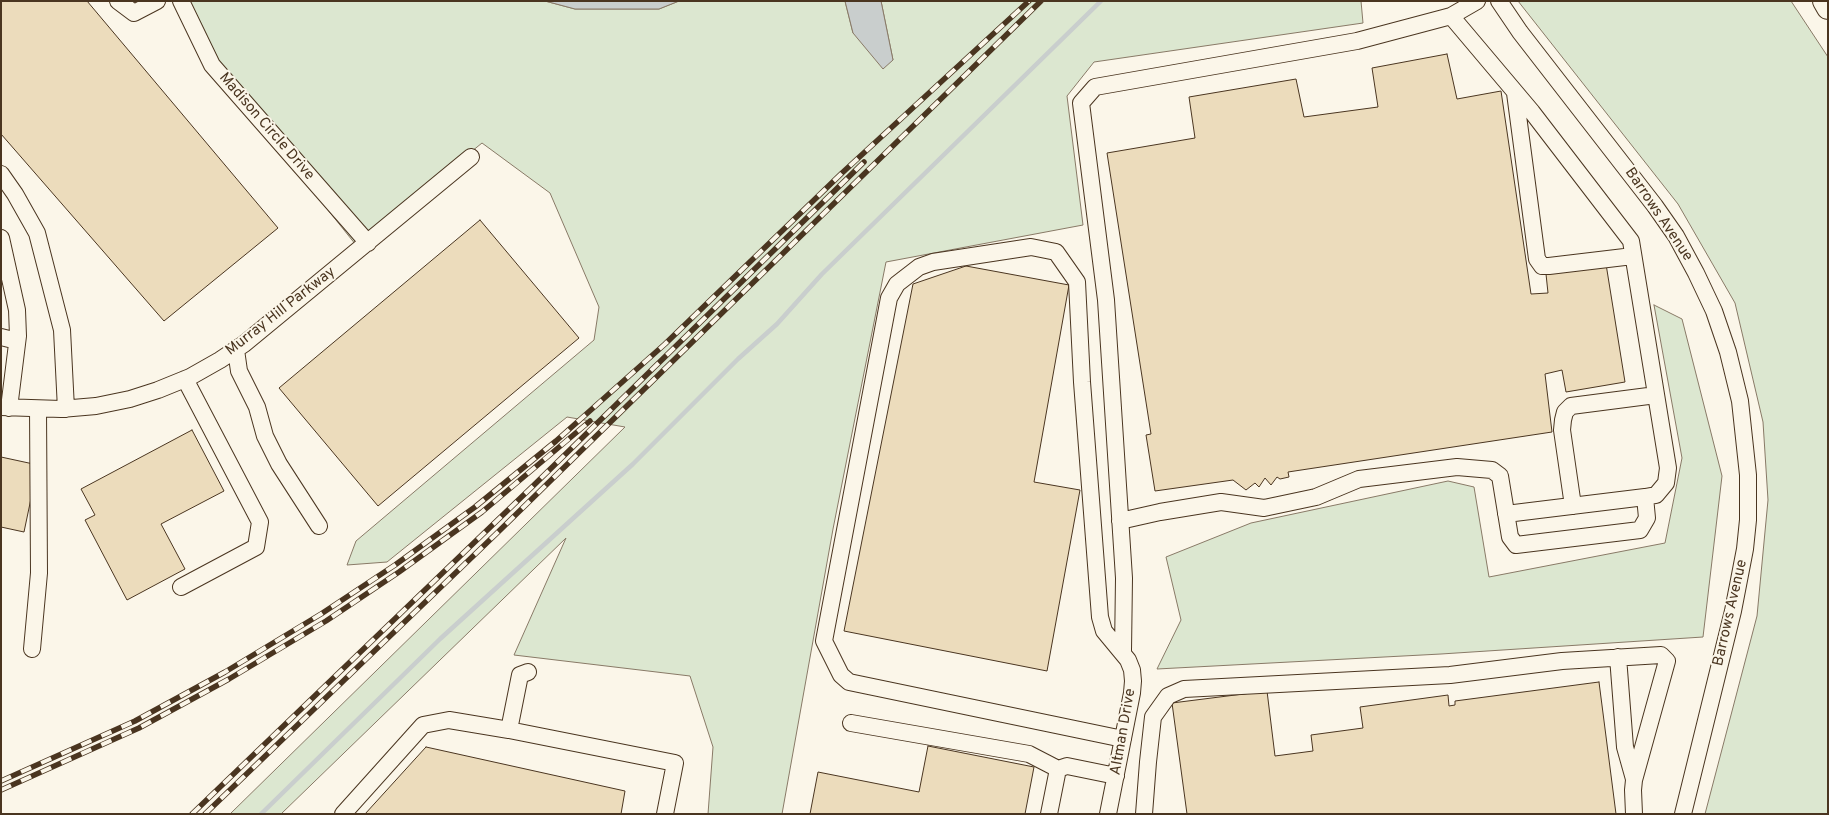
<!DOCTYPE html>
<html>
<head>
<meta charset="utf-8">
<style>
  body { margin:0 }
  #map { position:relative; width:1829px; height:815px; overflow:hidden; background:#fbf6e9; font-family:Overpass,sans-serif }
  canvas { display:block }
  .frame { position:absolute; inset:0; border:2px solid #4a3520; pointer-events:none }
</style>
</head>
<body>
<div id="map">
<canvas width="1829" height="815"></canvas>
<div class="frame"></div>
</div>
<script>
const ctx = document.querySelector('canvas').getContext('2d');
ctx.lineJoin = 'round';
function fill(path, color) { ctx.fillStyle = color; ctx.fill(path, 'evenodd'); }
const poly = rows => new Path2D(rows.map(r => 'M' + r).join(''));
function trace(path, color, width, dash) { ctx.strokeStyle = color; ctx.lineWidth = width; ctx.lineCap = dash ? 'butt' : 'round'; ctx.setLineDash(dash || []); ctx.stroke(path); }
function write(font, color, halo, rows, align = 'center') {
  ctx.font = font + ' Overpass,sans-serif'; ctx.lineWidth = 4; ctx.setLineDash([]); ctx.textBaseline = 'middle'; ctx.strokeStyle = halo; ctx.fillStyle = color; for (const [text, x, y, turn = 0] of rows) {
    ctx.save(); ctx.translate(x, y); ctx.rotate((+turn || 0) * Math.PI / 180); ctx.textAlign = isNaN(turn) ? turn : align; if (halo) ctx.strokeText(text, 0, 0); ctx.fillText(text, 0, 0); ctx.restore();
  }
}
const green = poly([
  [176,1,545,1,575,9,659,9,679,1,845,1,853,33,893,60,881,1,1361,1,1363,23,1094,62,1067,96,1083,225,886,262,833,529,782,814,708,814,713,747,690,676,514,655,566,538,281,814,230,814,625,427,567,417,387,562,347,565,356,541,594,340,599,307,550,193,482,143,356,245,195,44,176,1],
  [1518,1,1791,1,1828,57,1828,814,1705,814,1757,616,1768,500,1763,422,1735,303,1678,204,1518,1],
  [1654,305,1682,319,1722,476,1703,637,1441,654,1157,669,1181,620,1166,557,1251,523,1448,481,1474,487,1489,577,1665,543,1682,458,1654,305]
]);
const water = poly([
  [545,1,679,1,659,9,575,9,545,1],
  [845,1,881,1,893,60,883,69,853,33,845,1]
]);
const stream = poly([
  [261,814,440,639,633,464,738,359,777,324,822,274,1101,1]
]);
const building = poly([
  [1,1,87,1,278,228,164,321,1,134,1,1],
  [1447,54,1457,99,1501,91,1531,294,1548,293,1546,274,1606,264,1625,382,1566,392,1562,370,1545,374,1552,432,1288,472,1289,477,1280,479,1277,477,1271,485,1265,478,1259,487,1255,483,1246,490,1233,480,1155,491,1146,435,1151,434,1107,153,1195,138,1189,97,1296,79,1304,117,1378,107,1372,68,1447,54],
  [480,220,579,338,378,506,279,388,480,220],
  [966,266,1069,285,1034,482,1080,490,1047,671,844,631,913,284,966,266],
  [192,430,224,491,161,524,185,569,127,600,85,520,95,515,81,489,192,430],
  [1,457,38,465,24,532,1,527,1,457],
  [1599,682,1616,814,1187,814,1172,703,1267,691,1275,756,1313,751,1311,735,1363,728,1360,707,1448,695,1449,706,1455,705,1455,701,1599,682],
  [928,746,1034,767,1025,814,810,814,818,772,919,792,928,746],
  [426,747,625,791,621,814,365,814,426,747]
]);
const minor = poly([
  [118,1,134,13,157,1],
  [181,1,212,65,368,243],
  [1499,1,1520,32,1655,206,1676,236,1696,273,1714,311,1728,352,1740,401,1748,475,1748,520,1745,549,1733,611,1683,814],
  [1515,93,1537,259,1542,266,1549,266,1633,256],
  [1,174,15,194,37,233,62,330,66,409],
  [1,238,17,310,18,336,9,408],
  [1,337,17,341],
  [236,350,239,371,257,407,265,436,279,464,319,526],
  [1,407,61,409,96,406,130,399,158,390,190,377,220,360,244,344,471,157],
  [1573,506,1562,430,1563,420,1565,412,1571,406,1656,395],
  [1506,514,1645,497],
  [1120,521,1160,512,1221,502,1264,508,1316,497,1359,479,1457,467,1492,470,1500,476,1510,537,1516,545,1640,530,1647,518,1645,497,1656,495,1666,483,1668,468,1631,241,1532,112,1451,16],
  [181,587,256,547,260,522,185,379],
  [32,649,39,573,38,409],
  [1123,651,1124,578,1106,300,1081,103,1095,87,1357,41,1451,16,1477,1],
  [1618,657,1625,747,1634,779],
  [851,723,1029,754,1058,769],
  [509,730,520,675,528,672],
  [343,814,423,725,449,720,509,730,675,763,665,814],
  [1049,814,1058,769,1067,766,1116,776],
  [1108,814,1132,693,1133,681,1132,670,1128,660,1104,631,1100,617,1082,382,1077,282,1056,252,1031,247,933,262,919,267,897,284,889,298,824,641,841,675,849,682,1123,739],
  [1144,814,1148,762,1153,717,1168,696,1184,689,1450,675,1562,661,1661,655,1667,661,1634,780,1633,790,1634,814]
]);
const highway = poly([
  [1824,1,1828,8]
]);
const rail = poly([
  [1,781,135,721,225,672,321,614,395,565,475,507,556,441,665,344,842,173,1029,1],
  [1,790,139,728,229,679,326,621,399,572,482,512,590,421],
  [192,814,534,485,864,162],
  [205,814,496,534,1041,1]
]);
const streetNames = [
  ["Madison Circle Drive",266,127,49],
  ["Barrows Avenue",1658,215,56],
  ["Murray Hill Parkway",281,312,-38],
  ["Barrows Avenue",1731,613,-77],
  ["Altman Drive",1124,732,-80]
];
fill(green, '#dce7d0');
trace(green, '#887966', 1);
fill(water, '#c9cecd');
trace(water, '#887966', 1);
trace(stream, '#c9cecd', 4.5);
fill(building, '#ecdcbc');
trace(building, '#4a3520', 1);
trace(minor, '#4a3520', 18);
trace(highway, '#4a3520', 24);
trace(minor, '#fbf6e9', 16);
trace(highway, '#fbf6e9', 22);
trace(rail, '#4a3520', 5.5);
trace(rail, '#fbf6e9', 4, [11]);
write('15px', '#4a3520', '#fbf6e9', streetNames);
</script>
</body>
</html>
